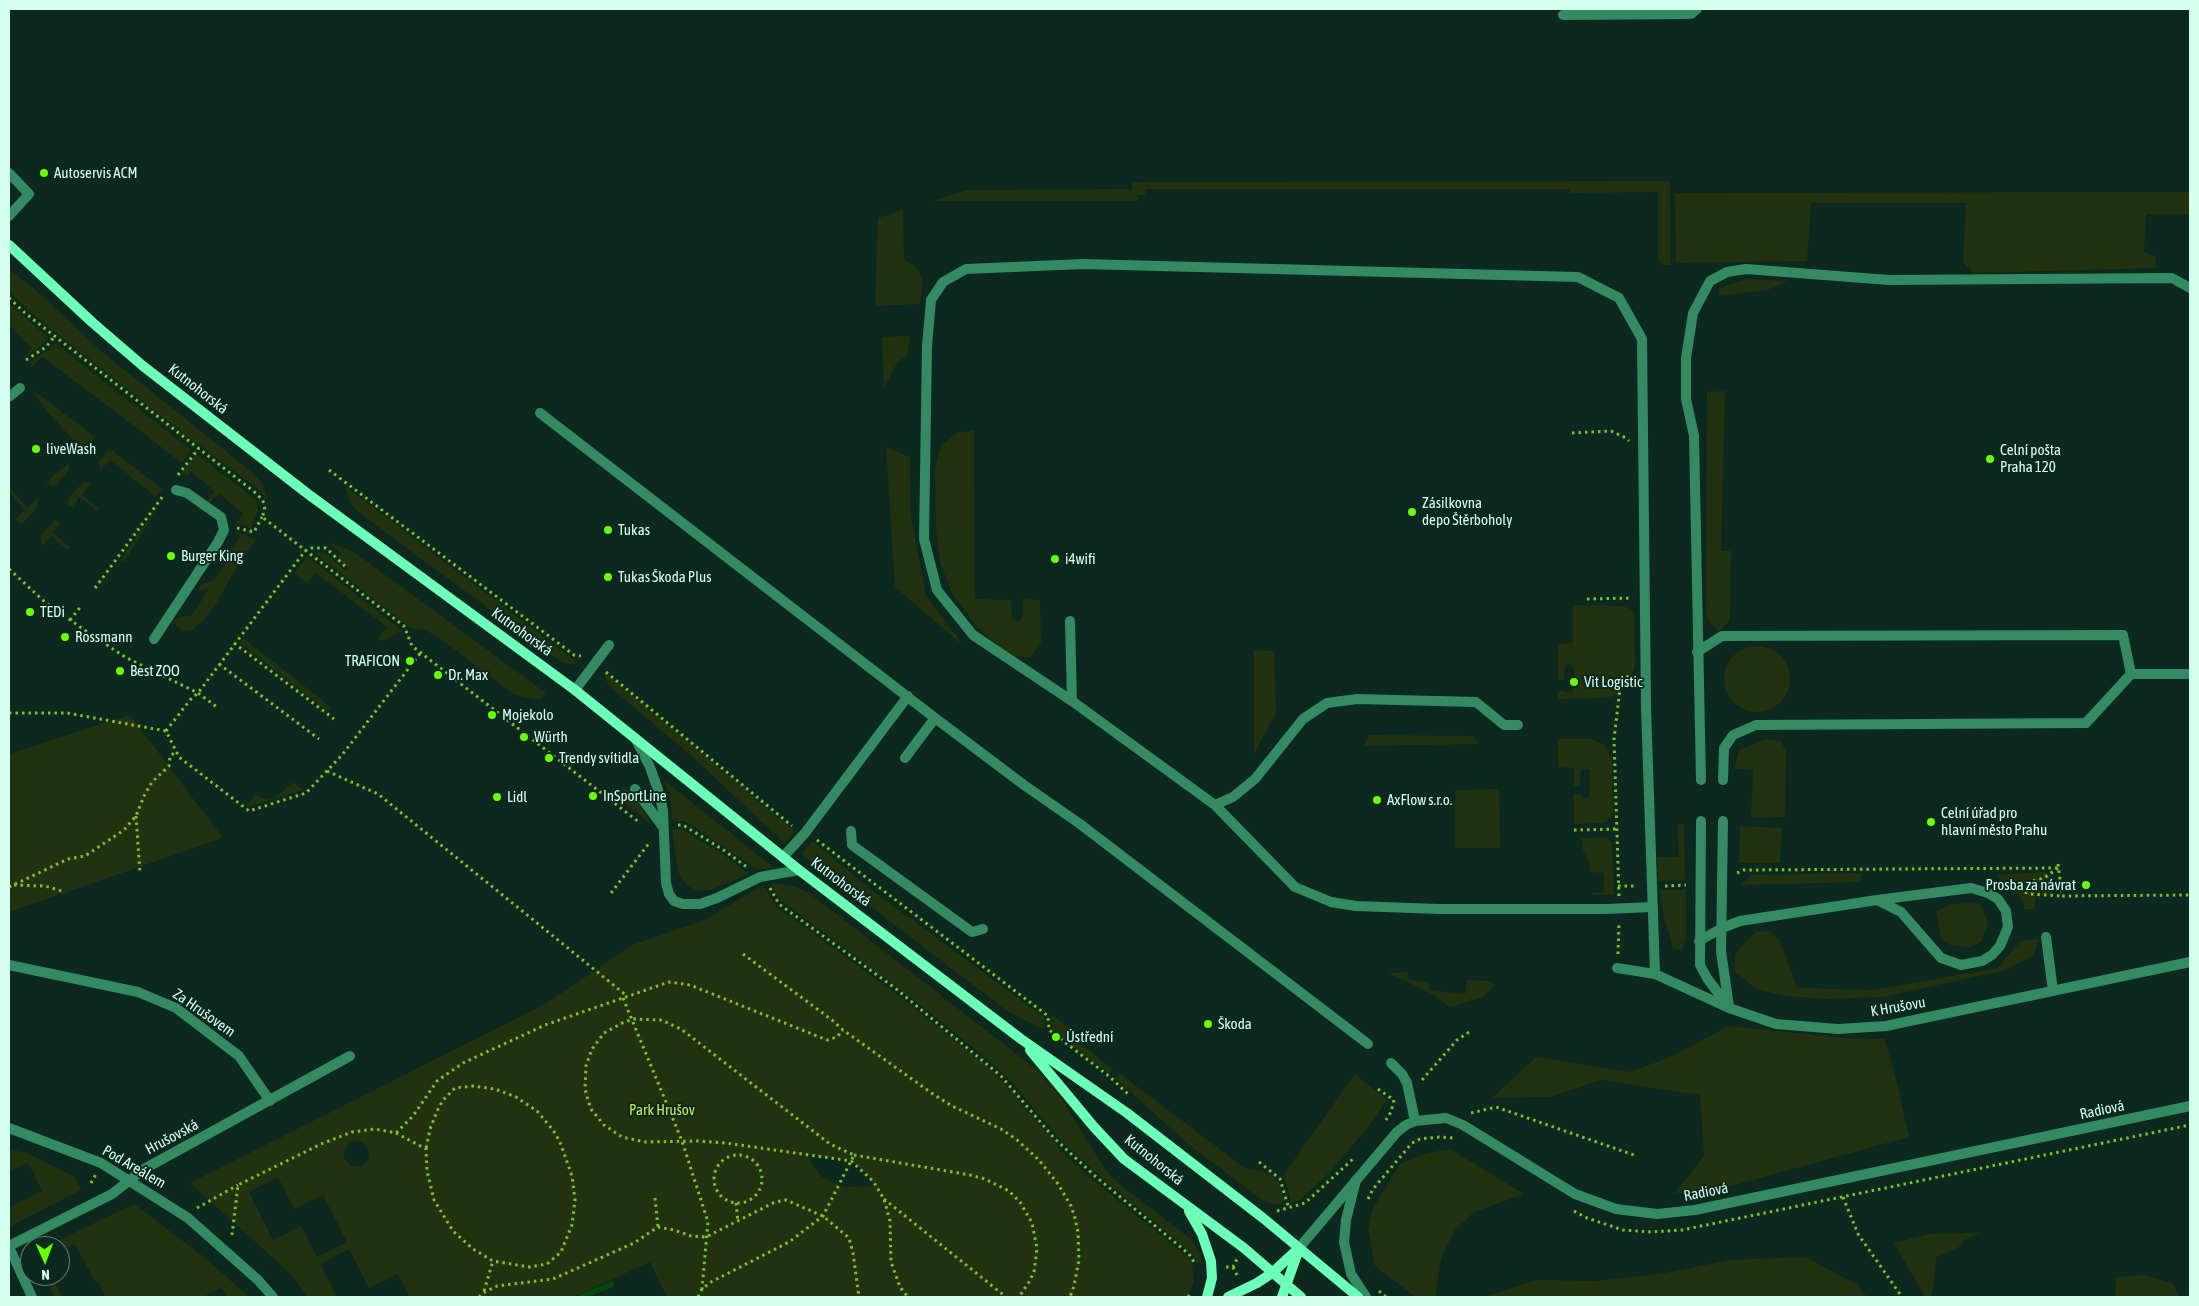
<!DOCTYPE html>
<html>
<head>
<meta charset="utf-8">
<style>
  body { margin:0 }
  #map { position:relative; width:2199px; height:1306px; overflow:hidden; background:#0d281f; font-family:"Asap Condensed",sans-serif }
  canvas { display:block }
  .frame { position:absolute; inset:0; border:10px solid #d4ffee; pointer-events:none }
  .north { position:absolute; left:20px; top:1236px; width:50px; height:50px; box-sizing:border-box; background:#0d281f; border:1px solid #5d7e72; border-radius:50%; rotate:178deg; font-size:14px; font-weight:700; line-height:20px; text-align:center; color:#d4ffee }
  .north::after { content:''; display:block; margin:auto; width:18px; height:22px; background:#68ff00; clip-path:polygon(50% 0,100% 100%,50% 72%,0 100%) }
</style>
</head>
<body>
<div id="map">
<canvas width="2199" height="1306"></canvas>
<div class="frame"></div>
<div class="north">N</div>
</div>
<script>
const ctx = document.querySelector('canvas').getContext('2d');
ctx.lineJoin = 'round';
function fill(path, color) { ctx.fillStyle = color; ctx.fill(path, 'evenodd'); }
const poly = rows => new Path2D(rows.map(r => 'M' + r).join(''));
function trace(path, color, width, dash) { ctx.strokeStyle = color; ctx.lineWidth = width; ctx.lineCap = dash ? 'butt' : 'round'; ctx.setLineDash(dash || []); ctx.stroke(path); }
function write(font, color, halo, rows, align = 'center') {
  ctx.font = font + ' "Asap Condensed",sans-serif'; ctx.lineWidth = 4; ctx.setLineDash([]); ctx.textBaseline = 'middle'; ctx.strokeStyle = halo; ctx.fillStyle = color; for (const [text, x, y, turn = 0] of rows) {
    ctx.save(); ctx.translate(x, y); ctx.rotate((+turn || 0) * Math.PI / 180); ctx.textAlign = isNaN(turn) ? turn : align; if (halo) ctx.strokeText(text, 0, 0); ctx.fillText(text, 0, 0); ctx.restore();
  }
}
const green = poly([
  [1670,181,1671,265,1663,265,1658,259,1658,192,1570,193,1570,189,1145,189,1145,195,1138,195,1137,201,933,201,966,190,1132,189,1132,182],
  [2190,192,2190,215,2146,214,2144,252,2155,256,2156,268,1973,273,1963,262,1966,203,1811,203,1807,261,1676,263,1675,193],
  [903,210,904,259,916,267,923,280,920,304,875,306,878,218],
  [9,269,44,297,102,352,253,473,263,484,268,500,257,488,179,430,30,312,9,292],
  [1747,279,1788,281,1767,290,1719,296,1719,288],
  [9,304,48,337,40,347,23,358,31,347,9,326],
  [910,336,907,355,897,363,884,388,882,337],
  [55,343,191,450,182,463,42,356,33,366,29,362,50,349],
  [32,389,91,434,94,438,86,448,80,447,46,410],
  [1725,391,1721,551,1731,551,1730,620,1719,631,1710,623,1706,614,1707,392],
  [974,430,975,599,1011,600,1012,618,1016,621,1020,620,1023,616,1023,599,1040,600,1041,644,1029,658,1013,655,989,638,972,621,952,593,940,562,936,529,935,468,941,446,957,433],
  [886,447,910,457,911,517,926,595,964,646,895,587],
  [109,450,113,451,162,489,156,497,110,460,101,470,100,468,98,463],
  [196,454,256,500,258,511,251,527,236,524,243,513,219,494,212,500,211,504,207,501,215,491,191,472,187,476,182,473],
  [69,463,69,470,56,485,52,487,46,482],
  [86,482,91,484,82,495,99,509,97,511,80,497,72,507,68,505,69,498,82,483],
  [345,486,578,663,570,664,560,661,362,515,350,503],
  [9,487,27,508,37,499,38,501,37,508,23,523,19,523,15,519,25,510,9,492],
  [163,499,124,562,120,560],
  [54,520,61,523,53,533,70,547,68,550,51,536,43,546,41,543,41,536],
  [232,530,256,539,238,565,217,602,202,622,192,630,183,631,176,626,174,619,192,615,209,589,198,590,202,583,214,581,232,554,219,556,224,548,230,551,240,536],
  [327,542,348,549,358,555,546,693,541,700,515,695,437,636,422,629,411,628,313,552,325,553,346,571,348,567,337,559,341,553],
  [307,556,402,631,382,641,378,638,387,627,316,573,307,583,294,573],
  [1573,605,1622,606,1629,608,1634,612,1635,664,1631,679,1621,691,1613,696,1605,698,1558,699,1558,690,1571,693,1574,688,1574,668,1570,663,1565,666,1564,680,1558,680,1558,644,1573,643],
  [244,639,257,649,331,707,327,711,240,643],
  '1724 679a33 33 0 1 1 66 0a33 33 0 1 1-66 0Z',
  [1254,650,1274,651,1276,713,1254,754],
  [603,671,795,832,785,844,694,758,609,686],
  [130,715,223,838,9,912,9,754],
  [1369,735,1474,736,1479,744,1364,746],
  [1558,739,1591,739,1605,745,1612,760,1613,812,1611,818,1605,823,1574,824,1574,794,1580,794,1584,798,1589,796,1590,772,1588,769,1583,769,1580,773,1580,786,1574,786,1574,768,1558,767],
  [1766,739,1781,741,1786,752,1785,817,1751,818,1753,770,1734,769,1739,750],
  [664,780,773,867,774,867,758,870,685,821,672,821,671,802],
  [293,782,303,790,249,807,247,805,255,795,265,799,275,798],
  [624,786,638,801,651,824,616,797],
  [1499,789,1500,848,1455,848,1455,790],
  [1677,824,1684,824,1685,880,1658,881,1657,857,1679,857],
  [1740,826,1782,828,1780,863,1739,863],
  [682,829,724,855,749,874,707,891,696,890,686,885,678,872,672,830],
  [1607,837,1612,843,1614,895,1592,895,1592,893,1604,892,1604,873,1590,872,1589,861,1583,851,1582,838],
  [812,841,874,892,1044,1017,1045,1025,1042,1029,1007,1011,802,854],
  [2046,872,2052,881,2053,893,2036,896,2034,909,2025,909,2022,898,1996,875],
  [1861,873,1861,882,1741,885,1751,875],
  [771,883,795,886,812,895,1037,1070,1060,1096,1106,1171,1123,1187,1192,1240,1199,1251,1202,1262,1198,1263,1189,1251,1102,1178,1062,1142,1011,1081,991,1062,914,1000,779,899],
  [763,885,777,907,898,995,983,1063,1003,1082,1066,1156,1089,1177,1189,1258,1192,1262,1194,1283,1188,1294,1184,1297,667,1297,650,1262,573,1297,410,1297,398,1274,369,1288,349,1249,320,1264,337,1297,308,1297,291,1274,190,1183,547,1003,632,945,705,920],
  [361,1141,368,1148,369,1159,362,1166,351,1166,344,1159,344,1149,351,1142],
  [808,1155,851,1161,864,1171,876,1186,844,1187,822,1177,813,1166],
  [278,1177,294,1209,323,1195,347,1242,317,1257,301,1226,273,1240,249,1192],
  [1660,890,1686,890,1686,938,1682,951,1673,948,1663,913],
  [1971,903,1981,905,1988,923,1982,941,1969,948,1950,945,1941,938,1936,911,1952,904],
  [1770,931,1780,941,1797,988,1874,990,1997,968,2021,941,2038,939,2034,955,2006,970,1883,997,1828,999,1786,996,1759,990,1735,972,1735,955,1746,941,1756,932],
  [1407,972,1409,980,1427,982,1430,990,1465,994,1467,980,1489,981,1495,985,1483,997,1450,1007,1427,991,1388,973],
  [1051,1014,1078,1035,1076,1038,1082,1045,1113,1069,1109,1073,1052,1031],
  [1728,1026,1845,1038,1884,1039,1894,1070,1909,1137,1713,1191,1675,1193,1704,1156,1700,1095,1602,1080,1550,1097,1492,1098,1536,1057,1630,1072,1673,1056],
  [1119,1073,1245,1168,1264,1171,1279,1183,1285,1205,1268,1203,1259,1198,1188,1144,1115,1078],
  [1355,1074,1387,1100,1366,1130,1331,1171,1300,1200,1291,1203,1284,1174],
  [9,1149,29,1154,75,1177,81,1190,9,1227,9,1202,11,1206,42,1191,28,1162,9,1172],
  [1450,1149,1524,1194,1474,1212,1454,1231,1441,1259,1435,1297,1416,1297,1375,1266,1368,1230,1373,1208,1400,1164,1423,1154],
  [134,1204,204,1257,249,1297,227,1297,222,1288,203,1297,106,1297,98,1282,96,1283,75,1244,60,1251,60,1246,47,1246],
  [1982,1233,1964,1240,1958,1248,1936,1257,1934,1282,1931,1297,1925,1297,1894,1243,1929,1234],
  [1805,1257,1858,1285,1867,1297,1484,1297,1536,1280,1598,1281,1665,1273,1730,1260],
  [2145,1275,2174,1284,2179,1297,2115,1297,2116,1277],
  [44,1276,51,1276,62,1297,54,1297]
]);
const stream = poly([
  [581,1297,612,1284]
]);
const path = poly([
  [9,298,25,313,257,494,263,501,265,510,262,517,404,626,412,646,640,823],
  [26,360,46,347,54,337],
  [1572,433,1611,431,1626,438,1629,441],
  [329,470,574,655,581,656],
  [178,475,199,448],
  [237,528,254,532,262,517],
  [9,569,46,603,83,629,125,657,198,693,218,708],
  [95,588,163,496],
  [1587,599,1632,598],
  [70,620,82,605],
  [234,643,334,719],
  [219,664,319,739],
  [606,672,792,826],
  [9,713,67,713,166,731,179,757,249,811,306,793,342,755,422,651],
  [166,731,190,700,198,693,305,551,311,548,326,548,347,568],
  [327,771,378,794,627,996],
  [136,816,140,873],
  [678,825,683,825,725,851,748,868],
  [1574,830,1617,829],
  [817,840,1048,1016,1049,1030,1110,1077,1128,1094],
  [2058,864,2062,896,2190,895],
  [2058,868,2044,878,2025,883,2019,889,2029,894,2062,896],
  [1737,873,1744,870,2058,868],
  [14,885,45,886,65,892],
  [1618,886,1635,886],
  [1665,886,1686,885],
  [9,887,68,859,85,856,124,830,136,816,144,796,152,782,169,766,170,756,176,752],
  [770,888,779,904,895,988,1001,1076,1054,1138,1095,1176,1189,1254,1194,1262],
  [611,893,650,842],
  [1619,896,1614,739,1620,688,1630,673],
  [743,954,832,1020,843,1030,933,1094,952,1106,1001,1129,1016,1139,1039,1160,1058,1184,1071,1206,1075,1218,1078,1232,1079,1260,1074,1286,1070,1297],
  [1618,954,1619,923],
  [623,998,682,1141,708,1222,702,1289],
  [1422,1080,1457,1040,1472,1030],
  [1378,1089,1394,1100,1391,1112,1386,1120],
  [1471,1113,1496,1107,1634,1155],
  [396,1133,426,1149,427,1171,434,1200,453,1231,473,1249,493,1261,529,1267,547,1264,561,1252,572,1225,575,1200,572,1176,560,1142,553,1130,537,1111,516,1097,495,1089,473,1086,455,1088,443,1100,438,1109,430,1129,426,1149],
  '714 1179a24 24 0 1 1 48 0a24 24 0 1 1-48 0Z',
  [854,1155,970,1175,985,1179,1009,1191,1020,1202,1032,1223,1037,1248,1034,1272,1029,1282,1019,1297],
  [1259,1162,1280,1179,1289,1209],
  [91,1183,96,1174],
  [1843,1197,1858,1234,1902,1297],
  [655,1198,658,1227],
  [884,1199,1006,1297],
  [1368,1199,1373,1189,1412,1143,1420,1139,1439,1137,1453,1138],
  [736,1203,738,1222],
  [197,1208,238,1185],
  [1277,1211,1305,1203,1353,1159],
  [1574,1211,1587,1218,1623,1230,1651,1232,1682,1230,2190,1125],
  [232,1235,238,1185,321,1144,352,1132,375,1129,396,1133,413,1116,437,1081,463,1063,545,1025,669,982,690,985,827,1040,837,1037,843,1030],
  [1226,1267,1233,1267,1237,1259],
  [1233,1267,1237,1275],
  [484,1291,493,1261],
  [1379,1291,1386,1297],
  [479,1297,483,1293,497,1286,553,1279,634,1243,658,1227,674,1230,691,1236,706,1237,775,1202,786,1200,823,1216,849,1238,853,1253,859,1297],
  [698,1297,702,1289,711,1282,789,1242,823,1216,851,1161,854,1155,830,1144,681,1029,661,1020,634,1019,624,1022,604,1033,592,1049,586,1066,585,1089,588,1100,591,1109,604,1125,622,1137,645,1142,697,1141,726,1143,851,1161,873,1181,884,1199,890,1221,891,1262,900,1287,908,1297],
  [1188,1297,1192,1292]
]);
const lane = poly([
  [1563,15,1691,14,1697,9],
  [9,173,29,194,9,216],
  [9,397,20,388],
  [540,413,935,718,1024,785,1080,824,1368,1044],
  [1070,621,1072,701],
  [154,639,218,542,224,530,221,517,187,493,176,490],
  [1697,652,1722,636,2123,635,2131,674,2190,674],
  [575,690,609,645],
  [1518,725,1504,725,1476,702,1357,699,1327,703,1303,719,1255,779,1233,797,1215,805,1072,701,973,635,937,590,924,539,927,346,931,300,943,282,966,269,1083,264,1578,277,1619,298,1642,339,1646,707,1655,974],
  [635,738,650,767,658,790,663,810,666,883,669,894,674,901,683,904,700,904,717,898,760,877,799,870],
  [905,758,935,718],
  [1701,780,1694,436,1686,399,1686,358,1693,313,1710,281,1727,272,1746,269,1889,280,2172,278,2190,288],
  [1723,780,1724,748,1733,735,1756,725,2086,723,2131,674],
  [635,789,663,827],
  [1215,805,1295,887,1331,902,1356,906,1439,909,1606,909,1653,907],
  [1701,821,1700,965,1707,978,1729,1008],
  [1723,821,1721,951,1729,1007],
  [851,831,852,845,972,932,983,929],
  [783,857,805,833,908,696],
  [2046,937,2053,991],
  [1699,941,1722,928,1740,921,1877,900,1971,888,1988,893,1998,899,2006,911,2008,927,2000,946,1992,955,1982,961,1961,965,1941,958,1901,912,1877,900],
  [1391,1063,1402,1074,1407,1083,1415,1121],
  [1356,1180,1346,1220,1344,1242,1351,1274,1366,1297],
  [9,1247,32,1297]
]);
const street = poly([
  [9,965,138,992,176,1008,239,1056,270,1101],
  [1617,968,1655,974,1729,1008,1776,1024,1838,1029,1886,1026,2190,962],
  [9,1128,101,1163,188,1218,258,1280,273,1297],
  [9,1246,112,1194,144,1169,350,1056],
  [1299,1248,1397,1132,1406,1125,1415,1121,1446,1118,1463,1125,1575,1194,1616,1209,1657,1214,1695,1210,2190,1106]
]);
const secondary = poly([
  [9,245,93,323,143,366,308,494,575,690,799,870,1021,1039,1127,1113,1263,1218,1358,1297],
  [1030,1050,1094,1127,1124,1159,1244,1248,1301,1297],
  [1189,1211,1202,1234,1211,1261,1212,1278,1207,1297],
  [1228,1297,1257,1283,1272,1273,1299,1248],
  [1282,1297,1299,1249]
]);
const markers = [
  [44,173,5,"#68ff00"],
  [36,449,5,"#68ff00"],
  [1990,459,5,"#68ff00"],
  [1412,512,5,"#68ff00"],
  [608,530,5,"#68ff00"],
  [171,556,5,"#68ff00"],
  [1055,559,5,"#68ff00"],
  [608,577,5,"#68ff00"],
  [30,612,5,"#68ff00"],
  [65,637,5,"#68ff00"],
  [410,661,5,"#68ff00"],
  [120,671,5,"#68ff00"],
  [438,675,5,"#68ff00"],
  [1574,682,5,"#68ff00"],
  [492,715,5,"#68ff00"],
  [524,737,5,"#68ff00"],
  [549,758,5,"#68ff00"],
  [593,796,5,"#68ff00"],
  [497,797,5,"#68ff00"],
  [1377,800,5,"#68ff00"],
  [1931,822,5,"#68ff00"],
  [2086,885,5,"#68ff00"],
  [1208,1024,5,"#68ff00"],
  [1056,1037,5,"#68ff00"]
];
const poiNames = [
  ["Autoservis ACM",54,173],
  ["liveWash",46,449],
  ["Celní pošta",2000,450],
  ["Praha 120",2000,467],
  ["Zásilkovna",1422,503],
  ["depo Štěrboholy",1422,520],
  ["Tukas",618,530],
  ["Burger King",181,556],
  ["i4wifi",1065,559],
  ["Tukas Škoda Plus",618,577],
  ["TEDi",40,612],
  ["Rossmann",75,637],
  ["TRAFICON",400,661,"right"],
  ["Best ZOO",130,671],
  ["Dr. Max",448,675],
  ["Vit Logistic",1584,682],
  ["Mojekolo",502,715],
  ["Würth",534,737],
  ["Trendy svítidla",559,758],
  ["InSportLine",603,796],
  ["Lidl",507,797],
  ["AxFlow s.r.o.",1387,800],
  ["Celní úřad pro",1941,813],
  ["hlavní město Prahu",1941,830],
  ["Prosba za návrat",2076,885,"right"],
  ["Škoda",1218,1024],
  ["Ústřední",1066,1037]
];
const streetNames = [
  ["Kutnohorská",198,389,38],
  ["Kutnohorská",522,632,36],
  ["Kutnohorská",841,882,37],
  ["K Hrušovu",1898,1007,-10],
  ["Za Hrušovem",204,1013,35],
  ["Radiová",2102,1110,-12],
  ["Hrušovská",172,1137,-28],
  ["Kutnohorská",1154,1160,39],
  ["Pod Areálem",134,1167,30],
  ["Radiová",1706,1192,-11]
];
const parkNames = [
  ["Park Hrušov",662,1110]
];
fill(green, '#223210');
trace(stream, '#05480e', 5.5);
trace(path, '#7ec324', 3, [2.5, 4]);
trace(lane, '#348b62', 10);
trace(street, '#348b62', 10);
trace(secondary, '#6bffb8', 10);
for (const [x, y, r, color] of markers) { const dot = new Path2D(); dot.arc(x, y, r, 0, 2 * Math.PI); ctx.fillStyle = color; ctx.fill(dot); trace(dot, '#0d281f', 2); }
write('15px', '#d4ffee', '#0d281f', poiNames, 'left');
write('15px', '#d4ffee', '#0d281f', streetNames);
write('15px', '#c6ea55', '#0d281f', parkNames);
</script>
</body>
</html>
